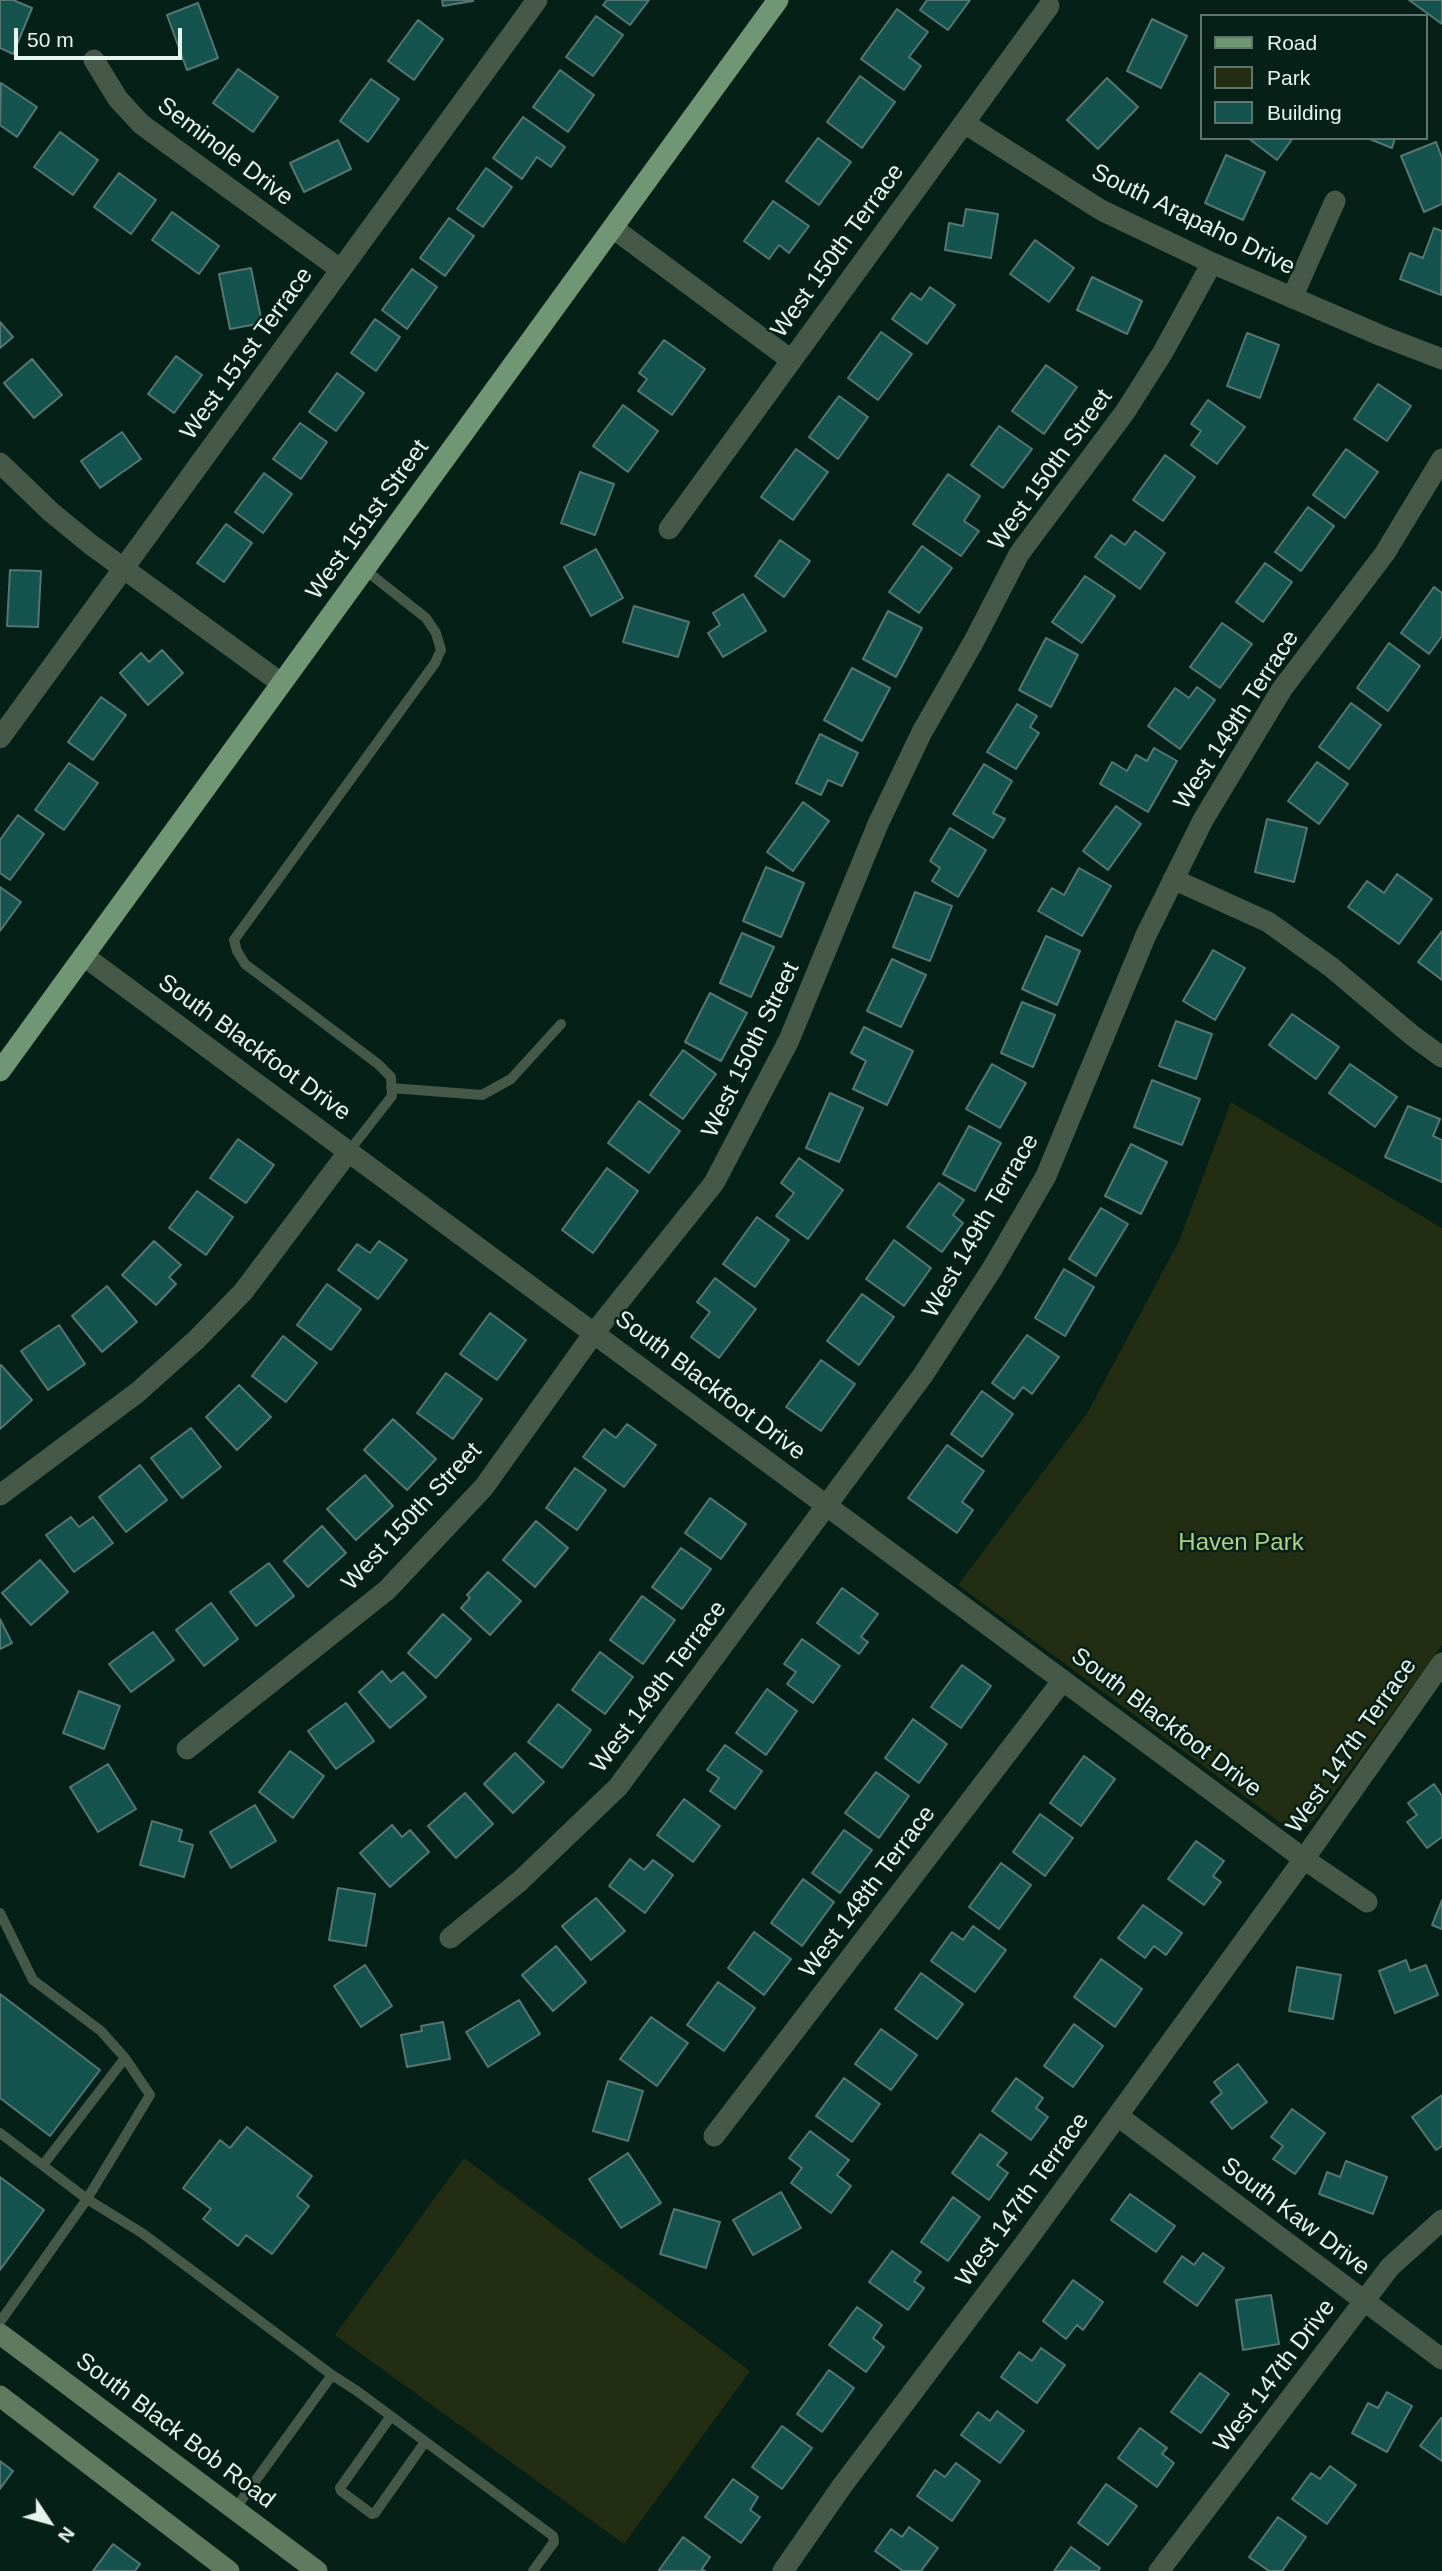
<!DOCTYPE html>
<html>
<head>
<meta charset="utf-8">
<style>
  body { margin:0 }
  #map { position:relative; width:1442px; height:2571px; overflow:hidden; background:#052017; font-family:Arial,sans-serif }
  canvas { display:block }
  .legend { position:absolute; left:1200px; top:14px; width:228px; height:126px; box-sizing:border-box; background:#052017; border:2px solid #5f756d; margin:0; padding:9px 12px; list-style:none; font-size:21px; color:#e5f4ed }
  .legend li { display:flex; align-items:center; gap:14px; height:35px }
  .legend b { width:35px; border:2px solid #5f756d }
  .north { position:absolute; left:14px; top:2487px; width:70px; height:70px; -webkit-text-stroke:5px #052017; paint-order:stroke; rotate:126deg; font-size:19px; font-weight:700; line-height:28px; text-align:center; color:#e5f4ed }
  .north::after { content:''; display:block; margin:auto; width:24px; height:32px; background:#e5f4ed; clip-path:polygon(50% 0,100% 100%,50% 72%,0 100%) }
  .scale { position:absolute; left:14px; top:28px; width:168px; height:32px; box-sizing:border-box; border:4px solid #e5f4ed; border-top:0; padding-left:9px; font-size:21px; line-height:24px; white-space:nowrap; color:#e5f4ed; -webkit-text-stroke:5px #052017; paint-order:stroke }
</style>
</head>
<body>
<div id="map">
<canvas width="1442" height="2571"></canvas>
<ul class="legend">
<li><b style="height:9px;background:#709673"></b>Road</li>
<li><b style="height:19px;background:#222d12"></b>Park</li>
<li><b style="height:19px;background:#14534e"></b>Building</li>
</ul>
<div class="north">N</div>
<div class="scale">50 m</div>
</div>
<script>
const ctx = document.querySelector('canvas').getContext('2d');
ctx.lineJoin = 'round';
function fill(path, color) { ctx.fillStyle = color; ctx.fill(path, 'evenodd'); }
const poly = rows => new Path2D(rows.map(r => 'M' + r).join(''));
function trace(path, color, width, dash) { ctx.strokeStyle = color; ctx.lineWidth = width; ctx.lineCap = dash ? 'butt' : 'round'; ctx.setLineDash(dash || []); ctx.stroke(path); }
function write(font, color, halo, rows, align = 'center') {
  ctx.font = font + ' Arial,sans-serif'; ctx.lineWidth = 5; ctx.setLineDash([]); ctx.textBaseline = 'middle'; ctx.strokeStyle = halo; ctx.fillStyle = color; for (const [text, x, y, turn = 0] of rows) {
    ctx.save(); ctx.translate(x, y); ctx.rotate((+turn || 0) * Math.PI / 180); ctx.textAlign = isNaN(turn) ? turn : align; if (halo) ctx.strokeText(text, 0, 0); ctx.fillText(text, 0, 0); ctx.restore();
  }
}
const green = poly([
  [1231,1102,1442,1228,1442,1645,1315,1819,1307,1826,1297,1829,1288,1827,1278,1821,958,1585,1088,1412,1179,1241],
  [464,2158,750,2371,624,2544,335,2335]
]);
const building = poly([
  [0,0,13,0,32,8,13,54,0,48,0,0],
  [442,0,473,0,473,1,443,6,442,0],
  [607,0,649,0,630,25,603,5,607,0],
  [927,0,970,0,948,30,920,10,927,0],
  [1409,0,1442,0,1442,24,1409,0],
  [198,3,218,58,187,70,167,15,198,3],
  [897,9,928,32,909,57,921,66,904,90,861,59,897,9],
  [596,16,623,35,593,76,566,57,596,16],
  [1152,19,1187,36,1161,88,1127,71,1152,19],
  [418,20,443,39,414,80,388,61,418,20],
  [238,69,278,97,253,132,213,103,238,69],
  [560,70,594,95,568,132,533,107,560,70],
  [860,76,895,102,862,148,827,122,860,76],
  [1107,78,1138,107,1098,149,1067,120,1107,78],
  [371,79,399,99,368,142,340,121,371,79],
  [1,83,37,107,17,137,0,125,1,83],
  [523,117,565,147,551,167,537,157,522,179,493,158,523,117],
  [60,132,98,160,73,195,34,167,60,132],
  [818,138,851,162,819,205,786,181,818,138],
  [1248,138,1293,138,1277,160,1248,138],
  [1367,138,1395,138,1392,148,1367,138],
  [338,140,351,169,304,192,290,163,338,140],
  [1436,142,1442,158,1442,204,1424,212,1401,156,1436,142],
  [1226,155,1265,172,1243,220,1205,203,1226,155],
  [486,168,512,187,483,227,457,209,486,168],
  [119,173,156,200,131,234,94,207,119,173],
  [773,201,809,226,789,253,779,245,769,259,744,241,773,201],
  [966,209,998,214,991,258,945,250,949,223,963,226,966,209],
  [172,212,219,246,199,274,152,240,172,212],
  [449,218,474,236,445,276,420,258,449,218],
  [1434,228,1442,231,1441,295,1400,279,1410,253,1423,258,1434,228],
  [1035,240,1074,268,1049,302,1010,274,1035,240],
  [251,268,262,323,230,329,219,274,251,268],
  [412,269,437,287,407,329,382,310,412,269],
  [1092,277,1142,301,1127,334,1077,310,1092,277],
  [930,287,955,305,927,344,892,319,911,293,921,300,930,287],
  [375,319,400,337,376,371,351,353,375,319],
  [0,322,13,337,0,348,0,322],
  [881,332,912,354,878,400,848,378,881,332],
  [1247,333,1279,345,1260,398,1227,386,1247,333],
  [664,340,705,369,672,415,638,391,647,379,639,373,664,340],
  [176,356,202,375,174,413,148,394,176,356],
  [32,359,62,395,34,418,4,383,32,359],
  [1046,365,1077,387,1044,434,1012,411,1046,365],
  [337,373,364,393,336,431,309,412,337,373],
  [1378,384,1411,406,1387,441,1354,419,1378,384],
  [839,396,868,417,838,459,809,437,839,396],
  [1208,400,1245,427,1217,464,1191,445,1201,431,1191,424,1208,400],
  [623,405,658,431,628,472,593,446,623,405],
  [300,423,327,442,301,479,273,459,300,423],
  [999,426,1032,449,1003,488,971,465,999,426],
  [122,432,141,459,100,488,81,461,122,432],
  [796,449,828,472,793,520,761,497,796,449],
  [1346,449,1378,472,1345,518,1313,495,1346,449],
  [1165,455,1195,477,1163,521,1133,500,1165,455],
  [580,472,614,484,595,535,561,523,580,472],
  [264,473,292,494,263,533,235,512,264,473],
  [948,474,980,496,964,521,979,531,961,556,913,524,948,474],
  [1308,507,1334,526,1301,571,1275,552,1308,507],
  [226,524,252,543,224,582,197,563,226,524],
  [1135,531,1165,553,1140,589,1095,557,1111,535,1125,545,1135,531],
  [780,540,810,561,784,597,755,576,780,540],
  [922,546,952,568,919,613,889,592,922,546],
  [596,549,623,598,591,616,564,567,596,549],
  [1265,563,1292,582,1263,622,1236,602,1265,563],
  [10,570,41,571,38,627,7,626,10,570],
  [1085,576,1115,596,1082,643,1052,622,1085,576],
  [1434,587,1442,593,1442,636,1429,654,1401,633,1434,587],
  [743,594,766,631,723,657,708,633,720,625,713,613,743,594],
  [634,606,689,622,678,657,623,642,634,606],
  [888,611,922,628,896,677,863,659,888,611],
  [1222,623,1252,644,1220,688,1190,667,1222,623],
  [1046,638,1078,655,1051,707,1019,690,1046,638],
  [1389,643,1420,666,1388,711,1357,688,1389,643],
  [162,650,183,673,148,705,120,673,141,653,149,662,162,650],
  [852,668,890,688,862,741,824,720,852,668],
  [1197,687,1215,700,1180,749,1148,726,1175,688,1189,698,1197,687],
  [101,697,126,715,93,760,68,742,101,697],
  [1351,703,1381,725,1349,769,1319,747,1351,703],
  [1017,704,1037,716,1030,727,1039,733,1016,769,987,752,1017,704],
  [820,734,858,753,842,786,828,780,821,795,796,783,820,734],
  [1154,748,1177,761,1148,812,1100,784,1112,762,1127,771,1136,755,1147,761,1154,748],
  [1317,762,1348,784,1319,824,1288,801,1317,762],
  [69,763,98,783,64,830,35,810,69,763],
  [984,764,1012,781,993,813,1005,819,993,838,953,814,984,764],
  [803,802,829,821,793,871,767,852,803,802],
  [1116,806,1141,824,1108,870,1083,851,1116,806],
  [18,815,44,834,10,880,0,873,0,840,18,815],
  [1267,819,1307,828,1294,882,1255,872,1267,819],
  [950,828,986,850,958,897,932,881,940,868,930,861,950,828],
  [766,867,804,883,781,937,743,921,766,867],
  [1079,868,1111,886,1082,936,1038,911,1052,888,1064,895,1079,868],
  [1397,874,1432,899,1399,944,1348,907,1367,881,1384,893,1397,874],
  [0,887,21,902,0,931,0,887],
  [915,892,952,906,930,961,893,947,915,892],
  [1442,931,1442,980,1418,962,1442,931],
  [742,933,774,947,751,997,720,983,742,933],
  [1046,936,1080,951,1057,1005,1022,989,1046,936],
  [1213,950,1245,968,1215,1020,1183,1001,1213,950],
  [892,959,926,975,901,1027,867,1011,892,959],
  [710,993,747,1013,721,1061,685,1042,710,993],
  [1022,1002,1055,1015,1033,1067,1001,1053,1022,1002],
  [1292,1014,1339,1047,1316,1079,1269,1045,1292,1014],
  [1176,1021,1212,1034,1196,1079,1159,1066,1176,1021],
  [864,1027,913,1051,887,1105,853,1089,866,1061,851,1053,864,1027],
  [683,1050,716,1074,683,1119,650,1095,683,1050],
  [992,1064,1026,1083,1000,1128,966,1109,992,1064],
  [1350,1064,1397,1097,1375,1127,1329,1093,1350,1064],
  [1152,1080,1200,1099,1182,1145,1134,1127,1152,1080],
  [830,1093,863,1108,839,1162,806,1148,830,1093],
  [639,1101,680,1131,649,1173,608,1143,639,1101],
  [1408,1106,1440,1119,1433,1136,1442,1140,1442,1182,1385,1157,1408,1106],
  [969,1126,1001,1143,975,1191,943,1174,969,1126],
  [238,1139,274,1165,246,1203,210,1178,238,1139],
  [1131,1144,1167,1162,1141,1214,1105,1196,1131,1144],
  [799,1158,843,1190,808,1239,776,1216,794,1193,781,1183,799,1158],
  [607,1168,638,1191,593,1253,562,1230,607,1168],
  [939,1183,964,1200,953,1215,963,1223,942,1252,907,1227,939,1183],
  [197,1191,233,1217,206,1255,169,1228,197,1191],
  [1101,1208,1128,1224,1096,1276,1069,1259,1101,1208],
  [757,1217,789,1240,755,1287,723,1264,757,1217],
  [894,1240,931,1268,904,1306,866,1279,894,1240],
  [154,1241,181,1265,169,1277,176,1284,156,1305,122,1275,154,1241],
  [379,1241,407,1260,378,1299,338,1270,357,1244,370,1253,379,1241],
  [1064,1269,1094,1287,1065,1336,1035,1318,1064,1269],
  [715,1278,756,1309,719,1358,691,1337,710,1312,697,1302,715,1278],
  [327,1284,361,1309,331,1350,297,1325,327,1284],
  [107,1286,137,1322,102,1352,72,1316,107,1286],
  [862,1294,894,1317,859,1365,827,1341,862,1294],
  [490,1313,526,1340,497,1380,460,1354,490,1313],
  [59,1325,85,1364,48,1390,21,1351,59,1325],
  [1027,1335,1059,1357,1032,1394,1023,1387,1014,1399,992,1383,1027,1335],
  [283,1336,317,1363,286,1402,252,1376,283,1336],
  [821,1360,855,1384,821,1431,786,1407,821,1360],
  [1,1365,32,1400,0,1429,0,1366,1,1365],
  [446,1373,482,1399,453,1439,417,1413,446,1373],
  [239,1385,271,1417,237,1450,206,1417,239,1385],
  [982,1391,1013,1414,982,1457,951,1434,982,1391],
  [393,1419,436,1459,407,1490,364,1450,393,1419],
  [627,1424,656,1445,624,1487,583,1457,604,1429,616,1438,627,1424],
  [191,1428,221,1467,182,1498,151,1458,191,1428],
  [947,1445,984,1471,962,1502,973,1510,957,1533,908,1498,947,1445],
  [140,1465,167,1500,126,1532,99,1497,140,1465],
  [575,1468,606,1490,577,1530,546,1508,575,1468],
  [365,1475,393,1506,356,1540,327,1509,365,1475],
  [710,1498,746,1524,721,1559,685,1533,710,1498],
  [71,1517,79,1527,93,1517,113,1543,74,1572,46,1535,71,1517],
  [536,1521,568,1548,535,1587,503,1560,536,1521],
  [322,1526,346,1553,308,1587,284,1561,322,1526],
  [681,1548,711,1569,682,1609,652,1587,681,1548],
  [40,1560,68,1592,31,1625,2,1593,40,1560],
  [269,1563,294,1596,256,1626,230,1592,269,1563],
  [488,1572,521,1601,490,1635,461,1608,470,1598,467,1595,488,1572],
  [842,1588,878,1614,861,1637,868,1642,859,1654,817,1623,842,1588],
  [642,1596,675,1620,643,1664,610,1640,642,1596],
  [211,1603,238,1639,204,1666,176,1630,211,1603],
  [443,1614,471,1639,436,1678,408,1653,443,1614],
  [0,1619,12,1643,0,1649,0,1619],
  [153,1632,174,1660,131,1692,109,1664,153,1632],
  [802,1639,840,1666,813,1703,787,1684,796,1672,784,1664,802,1639],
  [600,1652,633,1677,605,1714,572,1690,600,1652],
  [962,1665,991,1686,961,1728,931,1707,962,1665],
  [382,1671,391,1682,403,1672,426,1697,390,1728,359,1692,382,1671],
  [767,1689,797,1711,766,1755,736,1733,767,1689],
  [79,1691,120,1706,104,1749,63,1733,79,1691],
  [346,1703,374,1741,336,1769,308,1731,346,1703],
  [558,1704,591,1730,562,1768,528,1742,558,1704],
  [913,1719,947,1744,919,1783,885,1758,913,1719],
  [725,1745,762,1771,735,1809,710,1791,719,1778,707,1770,725,1745],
  [290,1751,324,1776,293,1818,259,1792,290,1751],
  [515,1753,544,1782,513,1813,484,1784,515,1753],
  [1084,1756,1115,1779,1081,1826,1050,1803,1084,1756],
  [108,1764,136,1809,98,1832,70,1787,108,1764],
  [876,1772,909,1796,879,1838,845,1813,876,1772],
  [1434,1784,1442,1796,1442,1837,1427,1848,1407,1822,1417,1815,1408,1803,1434,1784],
  [465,1793,493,1824,456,1858,428,1826,465,1793],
  [684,1799,720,1826,693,1862,657,1835,684,1799],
  [255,1805,276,1841,231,1868,210,1832,255,1805],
  [1040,1814,1073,1838,1045,1876,1013,1852,1040,1814],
  [152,1821,182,1830,179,1841,193,1845,184,1877,140,1865,152,1821],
  [392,1825,402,1837,410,1830,429,1852,390,1887,360,1853,392,1825],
  [844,1830,872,1850,840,1893,812,1873,844,1830],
  [1196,1841,1224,1861,1213,1876,1221,1882,1204,1905,1168,1879,1196,1841],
  [630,1859,644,1870,653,1860,673,1875,645,1913,609,1886,630,1859],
  [1001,1863,1031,1885,999,1929,969,1907,1001,1863],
  [803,1879,834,1902,802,1946,771,1923,803,1879],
  [338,1888,375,1894,366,1946,329,1940,338,1888],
  [596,1898,625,1931,591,1960,562,1926,596,1898],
  [1442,1900,1442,1929,1432,1925,1442,1900],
  [1143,1905,1182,1933,1166,1955,1154,1946,1145,1958,1118,1938,1143,1905],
  [973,1926,1006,1950,975,1992,931,1961,952,1932,963,1940,973,1926],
  [754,1932,791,1959,764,1995,728,1968,754,1932],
  [556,1946,586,1982,553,2011,522,1975,556,1946],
  [1101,1959,1142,1989,1115,2027,1074,1997,1101,1959],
  [1406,1960,1410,1971,1426,1965,1438,1995,1395,2013,1379,1971,1406,1960],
  [365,1965,392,2006,361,2027,334,1986,365,1965],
  [1297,1967,1341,1975,1333,2019,1289,2011,1297,1967],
  [921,1973,963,2004,937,2039,895,2009,921,1973],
  [718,1982,755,2008,724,2051,687,2025,718,1982],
  [0,1994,100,2070,50,2136,0,2098,0,1994],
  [519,2000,540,2034,488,2067,466,2032,519,2000],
  [651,2017,688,2043,657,2086,620,2059,651,2017],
  [443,2022,450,2059,407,2067,401,2035,422,2031,421,2026,443,2022],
  [1074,2024,1103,2046,1073,2087,1044,2066,1074,2024],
  [881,2029,917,2055,891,2090,855,2064,881,2029],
  [1238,2064,1267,2102,1232,2129,1211,2102,1222,2093,1214,2082,1238,2064],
  [844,2078,880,2104,852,2142,816,2116,844,2078],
  [1016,2078,1043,2098,1036,2108,1048,2117,1031,2140,992,2111,1016,2078],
  [608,2081,643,2091,628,2141,593,2131,608,2081],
  [1442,2095,1442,2146,1436,2150,1412,2117,1442,2095],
  [1292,2109,1325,2133,1295,2174,1273,2159,1283,2146,1271,2137,1292,2109],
  [247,2127,312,2176,297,2196,309,2206,272,2254,246,2235,238,2246,203,2219,211,2209,183,2188,220,2140,230,2148,247,2127],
  [810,2131,849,2160,837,2175,851,2186,831,2213,791,2183,802,2168,789,2158,810,2131],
  [980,2134,1007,2153,997,2165,1008,2173,989,2200,952,2173,980,2134],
  [628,2153,661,2203,621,2228,589,2179,628,2153],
  [1346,2161,1387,2177,1373,2214,1319,2194,1327,2172,1340,2177,1346,2161],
  [0,2177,44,2210,0,2270,0,2177],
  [781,2192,801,2228,753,2255,733,2220,781,2192],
  [1130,2194,1175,2226,1156,2252,1111,2220,1130,2194],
  [953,2197,980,2217,948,2261,921,2242,953,2197],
  [674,2209,720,2222,706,2268,660,2254,674,2209],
  [892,2251,921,2272,914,2281,924,2288,908,2310,869,2282,892,2251],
  [1203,2253,1224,2268,1197,2306,1164,2282,1182,2256,1194,2265,1203,2253],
  [1073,2280,1103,2302,1083,2330,1077,2325,1066,2339,1043,2321,1073,2280],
  [1271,2295,1279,2344,1243,2350,1236,2300,1271,2295],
  [857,2307,882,2325,873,2338,884,2347,866,2372,829,2345,857,2307],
  [1041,2348,1065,2365,1037,2403,1001,2377,1019,2352,1032,2361,1041,2348],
  [829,2370,854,2388,822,2432,797,2414,829,2370],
  [1200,2373,1229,2394,1201,2433,1171,2412,1200,2373],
  [1387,2392,1412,2406,1387,2452,1352,2433,1368,2403,1378,2408,1387,2392],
  [997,2411,1024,2431,1000,2463,961,2435,978,2412,990,2421,997,2411],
  [1441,2418,1442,2419,1442,2461,1420,2446,1441,2418],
  [782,2426,812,2448,782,2489,752,2467,782,2426],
  [1140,2428,1167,2448,1162,2454,1174,2463,1157,2487,1118,2458,1140,2428],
  [0,2461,13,2471,0,2489,0,2461],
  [956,2463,980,2481,952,2521,917,2496,935,2470,945,2477,956,2463],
  [1330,2466,1356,2485,1327,2524,1292,2499,1311,2473,1320,2479,1330,2466],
  [733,2479,758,2497,750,2510,760,2517,741,2543,705,2517,733,2479],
  [1106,2484,1137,2506,1108,2545,1078,2523,1106,2484],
  [1278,2517,1306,2537,1282,2571,1269,2571,1249,2557,1278,2517],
  [909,2527,938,2548,921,2571,903,2571,875,2551,891,2529,902,2537,909,2527],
  [683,2537,710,2557,702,2569,705,2571,661,2571,659,2570,683,2537],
  [113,2544,140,2564,135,2571,93,2571,113,2544],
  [1071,2547,1100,2568,1098,2571,1054,2571,1071,2547]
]);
const service = poly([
  [391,1088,482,1095,511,1079,561,1024],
  [349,1151,392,1096,391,1077,378,1064,245,964,237,951,234,940,435,663,441,650,436,633,426,618,364,569],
  [0,1913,33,1980,101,2031,125,2058,43,2165],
  [0,2133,87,2199,142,2233,332,2375,235,2509],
  [0,2322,87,2199,150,2095,125,2058],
  [332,2375,357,2391,553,2536,554,2542,533,2571],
  [391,2416,340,2488,341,2491,372,2514,375,2513,425,2442]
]);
const minor = poly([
  [94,60,118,99,141,124,341,270],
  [964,123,1101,210,1212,263,1382,336,1442,359],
  [613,228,791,360],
  [1292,298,1335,201],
  [0,463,51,512,90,544,281,683],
  [669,529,1049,6],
  [0,738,537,0],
  [1173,879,1268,922,1331,967,1413,1036,1442,1057],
  [84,956,1304,1859,1367,1902],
  [0,1495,138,1392,196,1340,243,1292,349,1151],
  [187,1749,387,1590,484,1487,594,1333,714,1183,789,1040,878,824,922,732,974,641,1019,554,1125,412,1163,352,1212,263],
  [450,1938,520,1881,618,1787,923,1375,992,1269,1046,1176,1146,935,1203,820,1282,689,1385,553,1442,459],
  [1118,2116,1442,2359],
  [714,2136,1063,1680],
  [1159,2571,1390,2267,1442,2220]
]);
const tertiary = poly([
  [783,2571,842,2486,1025,2243,1304,1859,1442,1663]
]);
const secondary = poly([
  [0,2334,317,2571],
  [0,2396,229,2571]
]);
const primary = poly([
  [0,1071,778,0]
]);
const streetNames = [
  ["Seminole Drive",225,152,37],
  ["South Arapaho Drive",1193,220,26],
  ["West 150th Terrace",838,251,-54],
  ["West 151st Terrace",247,354,-54],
  ["West 150th Street",1051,470,-54],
  ["West 151st Street",368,520,-54],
  ["West 149th Terrace",1237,720,-57],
  ["South Blackfoot Drive",254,1048,36],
  ["West 150th Street",751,1050,-64],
  ["West 149th Terrace",981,1226,-60],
  ["South Blackfoot Drive",710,1386,37],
  ["West 150th Street",412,1517,-47],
  ["West 149th Terrace",659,1687,-53],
  ["South Blackfoot Drive",1166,1723,37],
  ["West 147th Terrace",1352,1746,-55],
  ["West 148th Terrace",868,1892,-53],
  ["West 147th Terrace",1023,2200,-54],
  ["South Kaw Drive",1295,2217,37],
  ["West 147th Drive",1275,2376,-53],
  ["South Black Bob Road",175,2431,37]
];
const parkNames = [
  ["Haven Park",1241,1543]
];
fill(green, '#222d12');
fill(building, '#14534e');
trace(building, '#557672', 2);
trace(service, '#465847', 10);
trace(minor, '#465847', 21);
trace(tertiary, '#465847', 21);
trace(secondary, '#5e7b60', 21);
trace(primary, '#709673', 21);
write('24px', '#e5f4ed', '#052017', streetNames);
write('24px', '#afcf82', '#052017', parkNames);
</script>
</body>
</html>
